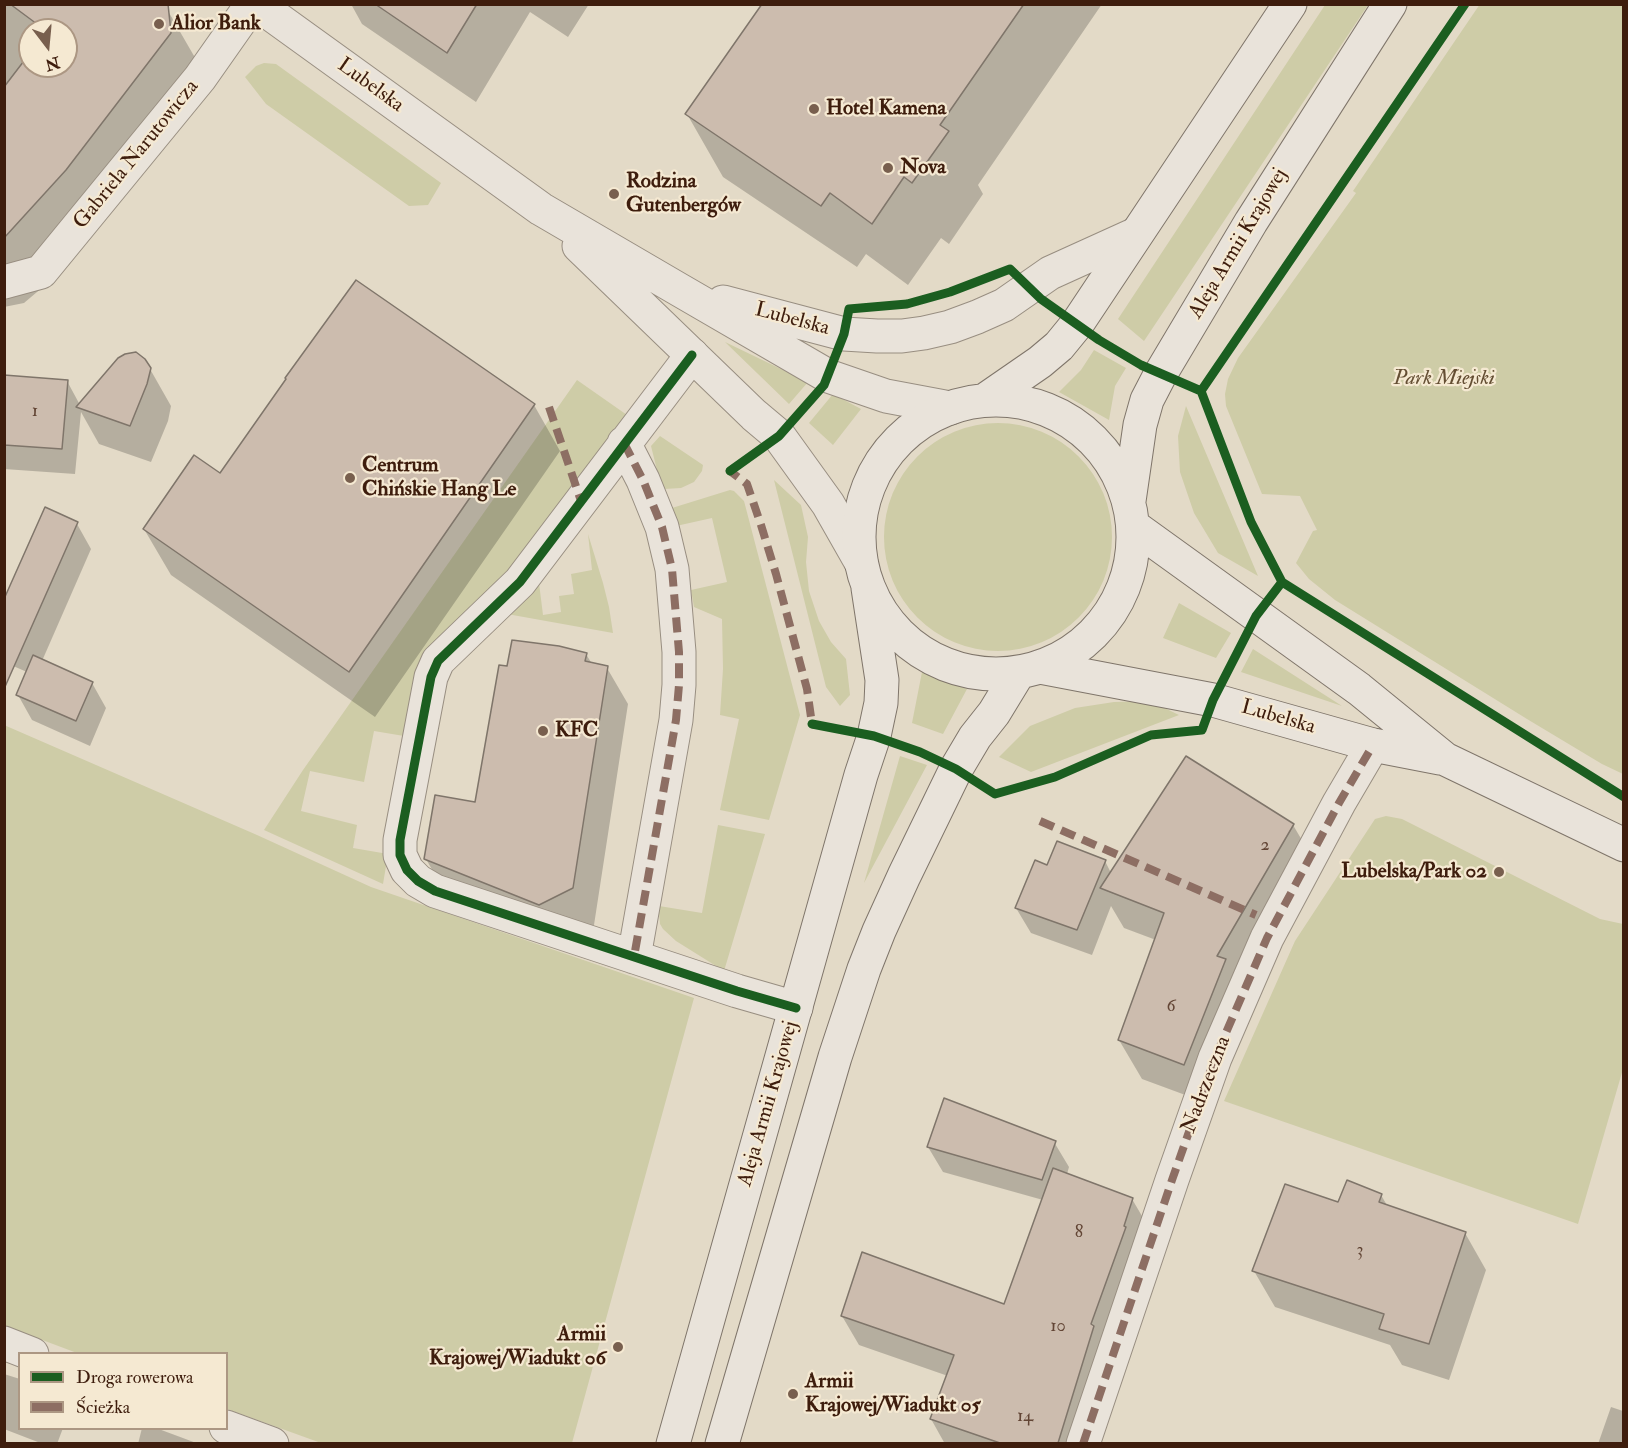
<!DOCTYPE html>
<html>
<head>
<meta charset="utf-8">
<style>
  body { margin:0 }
  #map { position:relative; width:1628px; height:1448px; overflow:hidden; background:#e3dac7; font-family:"IM FELL Double Pica",serif }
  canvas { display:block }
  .frame { position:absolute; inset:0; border:6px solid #3e1d0d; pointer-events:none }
  .legend { position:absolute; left:18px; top:1352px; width:210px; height:78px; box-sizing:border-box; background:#f5e9d2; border:2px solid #ac9783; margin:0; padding:8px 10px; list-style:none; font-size:18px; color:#3e1d0d }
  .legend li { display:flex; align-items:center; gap:12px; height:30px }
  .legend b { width:30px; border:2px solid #ac9783 }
  .north { position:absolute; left:18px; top:18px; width:60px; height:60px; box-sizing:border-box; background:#f5e9d2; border:2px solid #ac9783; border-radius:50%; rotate:164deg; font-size:16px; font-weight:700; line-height:24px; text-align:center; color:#3e1d0d }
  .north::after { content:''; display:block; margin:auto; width:21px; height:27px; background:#785f4e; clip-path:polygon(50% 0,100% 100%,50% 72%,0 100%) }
</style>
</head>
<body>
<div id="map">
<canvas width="1628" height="1448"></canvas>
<div class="frame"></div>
<ul class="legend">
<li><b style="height:8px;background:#1b5e20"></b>Droga rowerowa</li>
<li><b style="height:8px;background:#8d6e63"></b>Ścieżka</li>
</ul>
<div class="north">N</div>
</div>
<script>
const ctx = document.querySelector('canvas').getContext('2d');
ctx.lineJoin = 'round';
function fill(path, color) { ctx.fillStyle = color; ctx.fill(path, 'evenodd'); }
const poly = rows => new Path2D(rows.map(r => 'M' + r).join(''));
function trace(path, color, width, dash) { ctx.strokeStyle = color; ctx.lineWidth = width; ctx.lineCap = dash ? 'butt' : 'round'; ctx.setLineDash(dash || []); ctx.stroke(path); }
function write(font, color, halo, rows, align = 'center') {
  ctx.font = font + ' "IM FELL Double Pica",serif'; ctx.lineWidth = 4.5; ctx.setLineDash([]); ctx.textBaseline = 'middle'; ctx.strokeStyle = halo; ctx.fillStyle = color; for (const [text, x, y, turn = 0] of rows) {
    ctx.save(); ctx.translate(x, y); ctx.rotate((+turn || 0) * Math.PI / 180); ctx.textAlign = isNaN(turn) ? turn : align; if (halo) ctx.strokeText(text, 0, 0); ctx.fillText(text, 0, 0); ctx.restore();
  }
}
const green = poly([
  [1480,4,1623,5,1623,774,1602,764,1527,719,1335,600,1309,579,1296,563,1313,531,1317,530,1300,496,1262,494,1226,406,1225,394,1228,379,1238,358,1356,193,1353,191],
  [1325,5,1368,5,1144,341,1118,319],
  [264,63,276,64,441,183,428,205,409,206,266,104,245,77,256,66],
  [725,342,808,382,789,404],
  [1094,350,1126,368,1115,386,1109,420,1059,392,1081,370],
  [577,380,627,415,502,582,410,737,374,731,364,782,310,771,301,811,357,825,353,848,388,854,383,884,264,830,303,770],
  [833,394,861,409,833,445,809,423],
  [1186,406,1258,576,1218,553,1194,513,1180,472,1178,436],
  '884 537a114 114 0 1 1 228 0a114 114 0 1 1-228 0Z',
  [660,436,703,465,702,471,694,482,681,488,664,489,657,470,651,446],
  [774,480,801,505,808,537,806,562,809,591,819,621,831,642,846,659,850,695,840,706,826,687],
  [730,490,734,491,744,501,800,715,769,820,720,810,739,719,720,715,723,669,722,619,694,607,691,590,727,582,712,518,676,526,672,508],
  [588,534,603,583,609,607,613,633,507,614,538,575,543,615,561,612,559,596,574,594,571,574,592,570],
  [1179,603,1231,633,1216,658,1163,638],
  [1253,649,1342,706,1241,672],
  [922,672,967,689,943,734,912,723],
  [1150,701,1179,715,1031,772,999,757,1030,726,1075,708,1114,702],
  [4,725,257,835,371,887,694,998,572,1443,321,1443,227,1409,226,1354,77,1353,5,1326],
  [900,756,927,765,864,883],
  [1386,816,1402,819,1600,919,1623,924,1623,1069,1578,1224,1224,1101,1295,941,1375,819],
  [718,825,765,834,724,971,676,941,663,929,660,924,659,913,659,906,702,913]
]);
const shadow = poly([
  [4,4,159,4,168,11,201,68,50,281,24,303,4,307],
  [30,30,66,30,66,66,30,66],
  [351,4,589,4,568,37,530,12,476,102,362,24],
  [764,4,1102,4,978,185,983,194,949,244,941,238,908,285,866,254,857,267,723,177,687,114],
  [150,369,171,406,168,421,151,462,99,444,81,412,75,474,4,469,4,377,67,381,80,405],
  [534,405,560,451,375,717,171,575,144,529],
  [77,524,91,549,42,661,92,683,106,708,90,746,32,720,18,695,27,672,4,662],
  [586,654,592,664,607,668,628,704,594,925,560,941,447,896,426,859,476,804,508,667],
  [1293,825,1316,864,1207,1103,1142,1079,1119,1040,1156,940,1124,928,1111,906,1092,955,1031,933,1016,908,1047,867,1105,861,1111,873],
  [1054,1142,1069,1167,1067,1174,1132,1199,1149,1228,1083,1444,945,1444,931,1419,948,1376,859,1345,842,1316,1005,1306,1043,1200,943,1172,928,1147],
  [1381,1195,1388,1207,1465,1233,1486,1270,1449,1380,1402,1365,1390,1345,1275,1307,1254,1271,1339,1204],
  [4,1374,20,1379,20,1428,63,1428,57,1444,43,1444,4,1429],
  [1611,1407,1623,1411,1624,1409,1624,1444,1598,1444],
  [142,1428,156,1428,199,1444,138,1444]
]);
const building = poly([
  [10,4,168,4,171,33,66,170,4,238,4,87,30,53,30,66,66,66,66,30,45,30,10,4],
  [375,4,477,4,447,53,375,4],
  [762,4,1024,4,940,125,949,131,912,183,904,177,872,224,830,193,821,206,685,114,762,4],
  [356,280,535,404,349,672,143,529,194,455,220,473,286,379,285,378,356,280],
  [136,352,145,359,151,368,147,384,130,426,76,407,118,358,125,354,136,352],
  [4,375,68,380,62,449,4,445,4,375],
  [45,507,78,522,4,689,4,599,45,507],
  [512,640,559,646,587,653,585,661,608,666,573,888,539,905,424,859,435,795,475,802,499,665,507,666,512,640],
  [33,655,93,682,76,721,16,695,33,655],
  [1186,756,1294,824,1217,956,1226,959,1184,1065,1118,1040,1164,913,1100,888,1186,756],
  [1057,841,1106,860,1077,930,1015,908,1035,860,1047,865,1057,841],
  [944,1098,1056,1141,1042,1180,927,1147,944,1098],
  [1053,1168,1133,1198,1124,1226,1126,1227,1091,1324,1094,1326,1058,1443,1000,1443,930,1419,954,1355,841,1316,862,1252,1004,1304,1053,1168],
  [1347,1180,1382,1194,1379,1202,1466,1232,1429,1344,1379,1329,1384,1314,1252,1271,1285,1184,1338,1202,1347,1180]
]);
const minor = poly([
  [692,355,520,582,438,661,431,677,400,840,400,855,407,870,418,881,435,891,737,991,796,1008],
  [624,443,643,480,662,527,672,569,679,652,679,685,676,720,634,957],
  [4,1343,32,1354],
  [226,1427,272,1444],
  [1083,1444,1172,1180,1215,1058,1267,938,1339,803,1373,745]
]);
const tertiary = poly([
  [257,4,541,209,678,289,828,376,886,396,950,408],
  [579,246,754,415,779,436,828,504,861,562],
  [4,282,41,272,200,78,252,4],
  [723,302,844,334,877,336,902,336,924,333,950,327,977,317,1004,305,1050,273,1136,234]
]);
const secondary = poly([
  '859 537a137 137 0 1 1 274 0a137 137 0 1 1-274 0Z',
  [985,400,1040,362,1059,346,1077,324,1290,4],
  [1129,501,1140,425,1147,400,1161,373,1251,222,1390,4],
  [1133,526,1359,689,1445,759,1624,845],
  [1040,667,1213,700,1373,745,1440,758],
  [673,1444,861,775,874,736,881,703,882,680,868,588],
  [722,1444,835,1057,864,969,879,931,904,876,956,769,975,737,994,713,1019,672]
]);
const quiet = poly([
  [549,407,581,501],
  [624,443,643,480,662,527,672,569,679,652,679,685,676,720,634,957],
  [734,468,730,471,747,484,761,525,776,574,807,689,812,724,815,725],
  [1040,821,1256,915],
  [1083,1444,1172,1180,1215,1058,1267,938,1339,803,1373,745]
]);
const cycleway = poly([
  [692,355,520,582,438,661,431,677,400,840,400,855,407,870,418,881,435,891,737,991,796,1008],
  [1201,391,1465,4],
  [730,471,779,436,824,385,844,334,849,309,907,304,950,292,1010,269,1041,299,1099,340,1141,365,1201,391,1251,522,1282,582,1624,797],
  [812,724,874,736,920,752,956,769,995,794,1055,777,1151,735,1202,730,1213,700,1256,616,1282,582]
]);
const markers = [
  [159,24,6,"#785f4e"],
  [814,109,6,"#785f4e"],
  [888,168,6,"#785f4e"],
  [614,194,6,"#785f4e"],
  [350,478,6,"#785f4e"],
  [543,731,6,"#785f4e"],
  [1499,872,6,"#785f4e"],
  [618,1347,6,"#785f4e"],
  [793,1394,6,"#785f4e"]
];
const numberNames = [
  ["1",35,412],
  ["2",1265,846],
  ["6",1171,1007],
  ["8",1079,1233],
  ["3",1360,1251],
  ["10",1058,1327],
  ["14",1025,1417]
];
const poiNames = [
  ["Alior Bank",171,24],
  ["Hotel Kamena",826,109],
  ["Nova",900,168],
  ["Rodzina",626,182],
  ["Gutenbergów",626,206],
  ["Centrum",362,466],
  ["Chińskie Hang Le",362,490],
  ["KFC",555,731],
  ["Lubelska/Park 02",1487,872,"right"],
  ["Armii",606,1335,"right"],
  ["Krajowej/Wiadukt 06",606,1359,"right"],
  ["Armii",805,1382],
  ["Krajowej/Wiadukt 05",805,1406]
];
const streetNames = [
  ["Lubelska",370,86,36],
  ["Gabriela Narutowicza",137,155,-51],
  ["Aleja Armii Krajowej",1239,244,-59],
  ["Lubelska",792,320,15],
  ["Lubelska",1278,718,16],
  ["Nadrzeczna",1207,1085,-69],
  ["Aleja Armii Krajowej",769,1104,-74]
];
const parkNames = [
  ["Park Miejski",1444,379]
];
fill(green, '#cecca7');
fill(shadow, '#0003');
fill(building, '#ccbcae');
trace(building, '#7f756a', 1.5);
trace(minor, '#988e81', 35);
trace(tertiary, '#988e81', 35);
trace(secondary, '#7f756a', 35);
trace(minor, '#e9e3da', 33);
trace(tertiary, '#e9e3da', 33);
trace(secondary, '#e9e3da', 33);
trace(quiet, '#8d6e63', 8, [15, 8]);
trace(cycleway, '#1b5e20', 9);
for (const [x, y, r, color] of markers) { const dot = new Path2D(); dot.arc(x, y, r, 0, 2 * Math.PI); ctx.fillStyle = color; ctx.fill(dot); trace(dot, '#f5e9d2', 2); }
write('18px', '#624535', null, numberNames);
write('bold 21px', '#3e1d0d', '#f5e9d2', poiNames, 'left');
write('21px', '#3e1d0d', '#f5e9d2', streetNames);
write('italic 21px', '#644e33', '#f5e9d2', parkNames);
</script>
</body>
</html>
